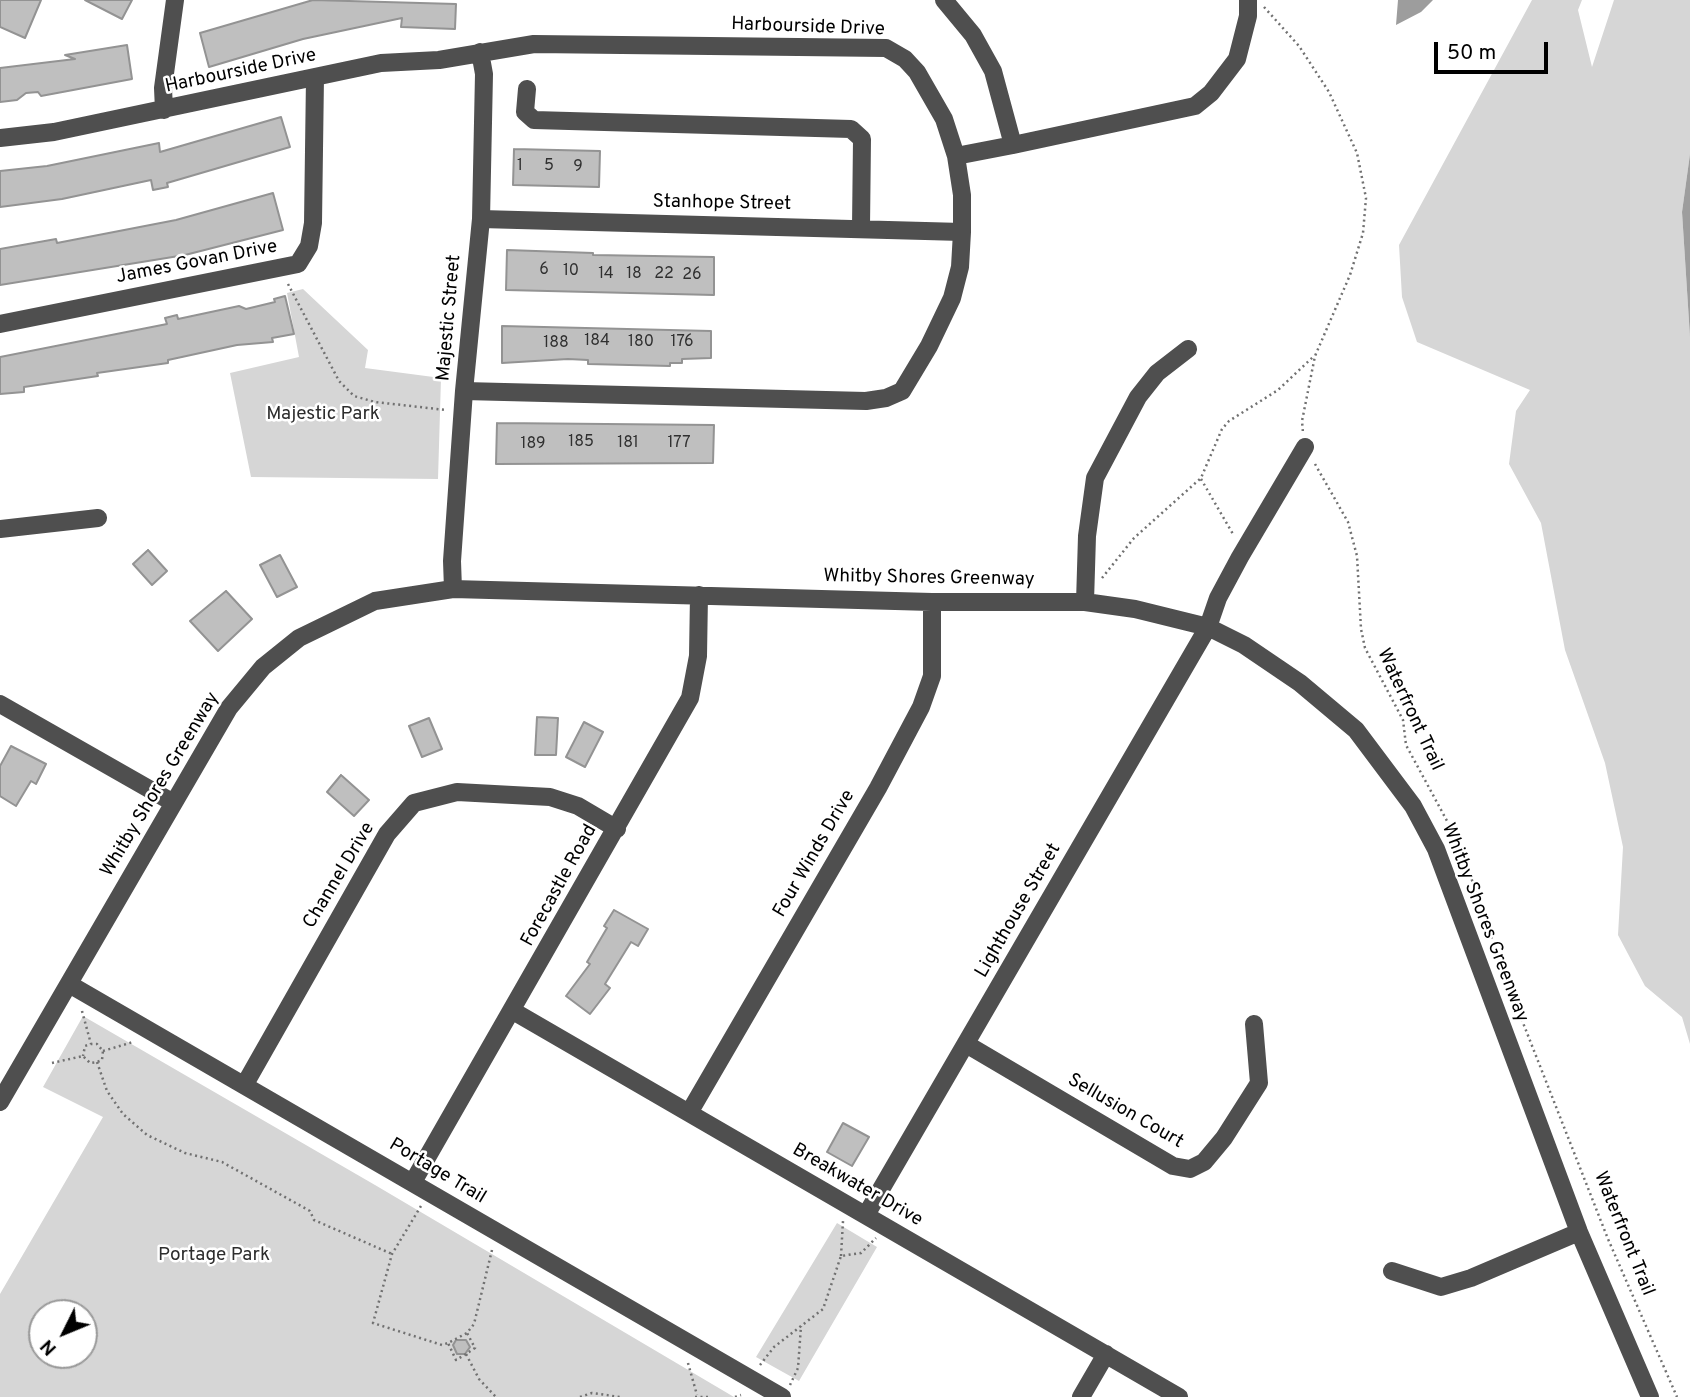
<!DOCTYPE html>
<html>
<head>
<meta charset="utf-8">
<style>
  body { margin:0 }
  #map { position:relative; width:1690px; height:1397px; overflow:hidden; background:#fff; font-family:Overpass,sans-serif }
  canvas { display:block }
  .north { position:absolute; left:28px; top:1299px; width:70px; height:70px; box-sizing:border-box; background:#fff; border:2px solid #999; border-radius:50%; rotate:227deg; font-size:19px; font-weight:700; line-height:28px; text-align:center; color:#000 }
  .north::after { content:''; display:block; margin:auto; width:24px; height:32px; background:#000; clip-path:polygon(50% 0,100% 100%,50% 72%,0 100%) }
  .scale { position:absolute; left:1434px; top:42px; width:114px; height:32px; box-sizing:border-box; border:4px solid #000; border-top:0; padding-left:9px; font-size:21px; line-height:24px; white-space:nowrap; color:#000; -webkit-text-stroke:5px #fff; paint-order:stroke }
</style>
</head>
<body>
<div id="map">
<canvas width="1690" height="1397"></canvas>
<div class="north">N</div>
<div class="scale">50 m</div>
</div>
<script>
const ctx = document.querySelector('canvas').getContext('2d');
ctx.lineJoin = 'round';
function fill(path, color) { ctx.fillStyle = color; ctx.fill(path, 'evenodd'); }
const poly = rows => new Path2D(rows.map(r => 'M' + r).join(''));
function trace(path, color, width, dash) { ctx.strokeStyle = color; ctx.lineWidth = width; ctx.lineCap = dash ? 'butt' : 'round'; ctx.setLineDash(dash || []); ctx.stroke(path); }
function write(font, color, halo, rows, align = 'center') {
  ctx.font = font + ' Overpass,sans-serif'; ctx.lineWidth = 5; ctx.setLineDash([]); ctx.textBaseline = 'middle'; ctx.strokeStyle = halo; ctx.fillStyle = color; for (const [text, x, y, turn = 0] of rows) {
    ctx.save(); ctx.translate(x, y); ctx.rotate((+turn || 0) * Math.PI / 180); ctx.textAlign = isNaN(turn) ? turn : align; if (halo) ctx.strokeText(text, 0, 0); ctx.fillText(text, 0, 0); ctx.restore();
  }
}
const green = poly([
  [1532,0,1582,0,1578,10,1592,67,1614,0,1690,0,1690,154,1682,212,1690,337,1690,1044,1682,1017,1645,986,1618,935,1623,847,1605,763,1565,650,1541,523,1509,464,1516,411,1530,390,1417,342,1402,297,1399,245],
  [303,289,368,350,365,368,441,378,438,479,251,477,230,373,299,357,287,293],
  [83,1016,375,1185,734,1397,0,1397,0,1294,103,1117,43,1087],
  [42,1313,84,1313,84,1355,42,1355],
  [837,1223,877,1247,799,1381,756,1357]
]);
const water = poly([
  [1398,0,1433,0,1421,12,1396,25],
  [1690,154,1690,337,1682,212]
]);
const building = poly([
  [0,0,41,0,25,38,0,27,0,0],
  [85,0,132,0,122,19,85,0],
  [313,0,456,4,455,29,401,27,402,18,303,39,209,67,200,33,313,0],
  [127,45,132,79,41,96,38,92,26,93,17,100,0,102,0,68,75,59,65,55,127,45],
  [281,117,290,147,167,183,168,187,153,190,151,180,62,199,0,207,0,171,47,166,159,143,160,152,281,117],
  [514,149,600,151,599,187,513,185,514,149],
  [273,193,283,230,185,255,0,285,0,249,56,239,57,243,176,220,273,193],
  [507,250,593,253,593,255,714,257,714,295,506,290,507,250],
  [285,296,294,334,272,338,273,342,237,345,168,360,168,363,97,373,98,376,24,387,24,392,0,394,0,357,167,324,165,318,177,315,178,319,239,306,246,309,275,302,274,299,285,296],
  [502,326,711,331,711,358,682,359,682,363,670,363,670,366,588,364,588,360,568,359,502,363,502,326],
  [497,423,714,425,713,463,496,464,497,423],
  [148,550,167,571,152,585,133,564,148,550],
  [280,555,297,587,277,597,260,565,280,555],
  [226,591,252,619,218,651,190,621,226,591],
  [537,717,558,718,556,755,535,755,537,717],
  [429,718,442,749,422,757,409,726,429,718],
  [584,722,603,732,585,767,566,757,584,722],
  [11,746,46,764,36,784,31,781,16,806,0,796,0,766,11,746],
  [341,775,369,800,354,816,327,792,341,775],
  [614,910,648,929,638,946,631,942,605,984,610,988,590,1014,566,996,590,964,587,962,607,928,604,926,614,910],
  [843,1123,869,1137,852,1166,827,1152,843,1123],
  [456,1340,466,1340,470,1347,465,1354,457,1354,453,1345,456,1340]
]);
const path = poly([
  [1264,7,1299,46,1329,92,1357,153,1366,198,1363,233,1350,275,1315,356,1302,421,1303,433],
  [288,284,339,381,354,396,375,402,446,410],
  [1315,464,1348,522,1357,556,1361,629,1365,648,1403,720,1406,745,1460,845,1505,977,1608,1239,1677,1397],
  [1201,479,1233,534],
  [1102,578,1134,538,1201,478,1222,429,1229,421,1278,390,1313,357],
  [82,1011,91,1044],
  [103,1051,133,1042],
  [97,1062,107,1091,123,1114,147,1135,185,1153,222,1162,310,1211,314,1220,392,1254],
  [52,1063,83,1056,90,1063,97,1062,102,1060,103,1051,97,1044,91,1044,85,1046,83,1056],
  [421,1206,392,1254,373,1323,442,1345,448,1343],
  [492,1250,474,1324,467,1333,475,1348,466,1354,479,1379,496,1397],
  [841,1256,843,1221],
  [466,1354,456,1360,448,1343,467,1333],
  [688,1363,697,1395],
  [760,1365,774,1347,823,1309,841,1256,861,1253,876,1238],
  [790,1385,798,1368,801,1326],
  [580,1397,592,1393,620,1397],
  [695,1397,708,1397],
  [735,1397,741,1395]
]);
const minor = poly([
  [944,0,973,35,993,71,1013,145,1195,106,1211,93,1237,59,1248,16,1248,0],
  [527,89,525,112,534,120,851,129,862,139,861,227],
  [164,110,163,88,175,0],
  [0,138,54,132,381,63,439,60,534,44,886,48,905,59,917,72,944,119,956,156,962,195,962,232,960,267,952,298,929,346,902,391,886,398,866,401,464,391],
  [956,156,1013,145],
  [481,219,962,232],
  [0,324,298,264,309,246,313,223,315,77],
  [0,529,98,518],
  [453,589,452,561,464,391,481,219,484,74,480,52],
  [1085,602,1087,536,1095,478,1138,397,1157,373,1188,349],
  [0,704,172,802],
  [69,984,782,1397],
  [513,1011,1179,1397],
  [966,1044,1173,1166,1190,1169,1204,1162,1224,1138,1259,1083,1254,1024],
  [245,1084,387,834,414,803,457,792,550,797,578,806,617,829],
  [0,1102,229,708,263,667,299,638,375,601,453,589,932,602,1085,602,1135,609,1208,627,1244,645,1300,683,1356,730,1413,806,1436,849,1579,1232,1650,1397],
  [689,1113,878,788,921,707,932,676,932,602],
  [413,1182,690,698,698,656,699,595],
  [866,1215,1208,627,1218,598,1240,557,1305,447],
  [1392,1271,1441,1287,1471,1278,1579,1232],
  [1081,1397,1106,1354]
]);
const numberNames = [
  ["1",520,167],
  ["5",549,167],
  ["9",578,168],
  ["6",544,271],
  ["10",571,272],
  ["14",606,275],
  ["18",634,275],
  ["22",664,275],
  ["26",692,276],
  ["184",597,342],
  ["180",641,343],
  ["176",682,343],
  ["188",556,344],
  ["185",581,443],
  ["181",628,444],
  ["177",679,444],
  ["189",533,445]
];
const streetNames = [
  ["Harbourside Drive",808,28,2],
  ["Harbourside Drive",241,72,-12],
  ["Stanhope Street",722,204,1],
  ["James Govan Drive",197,263,-11],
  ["Majestic Street",450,318,-85],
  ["Whitby Shores Greenway",929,579,1],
  ["Waterfront Trail",1409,710,65],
  ["Whitby Shores Greenway",161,785,-59],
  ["Four Winds Drive",815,854,-60],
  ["Channel Drive",340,876,-59],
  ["Forecastle Road",560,886,-61],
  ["Lighthouse Street",1019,911,-60],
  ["Whitby Shores Greenway",1484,923,69],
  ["Sellusion Court",1125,1112,30],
  ["Portage Trail",437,1172,31],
  ["Breakwater Drive",857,1186,30],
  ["Waterfront Trail",1623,1234,68]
];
const parkNames = [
  ["Majestic Park",323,415],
  ["Portage Park",214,1256]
];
fill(green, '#d6d6d6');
fill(water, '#9d9d9d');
fill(building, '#bfbfbf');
trace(building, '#939393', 2);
trace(path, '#717171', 2.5, [2, 3.5]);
trace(minor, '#4f4f4f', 18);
write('16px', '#303030', null, numberNames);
write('19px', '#000', '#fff', streetNames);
write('19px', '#2d2d2d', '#fff', parkNames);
</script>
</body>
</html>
